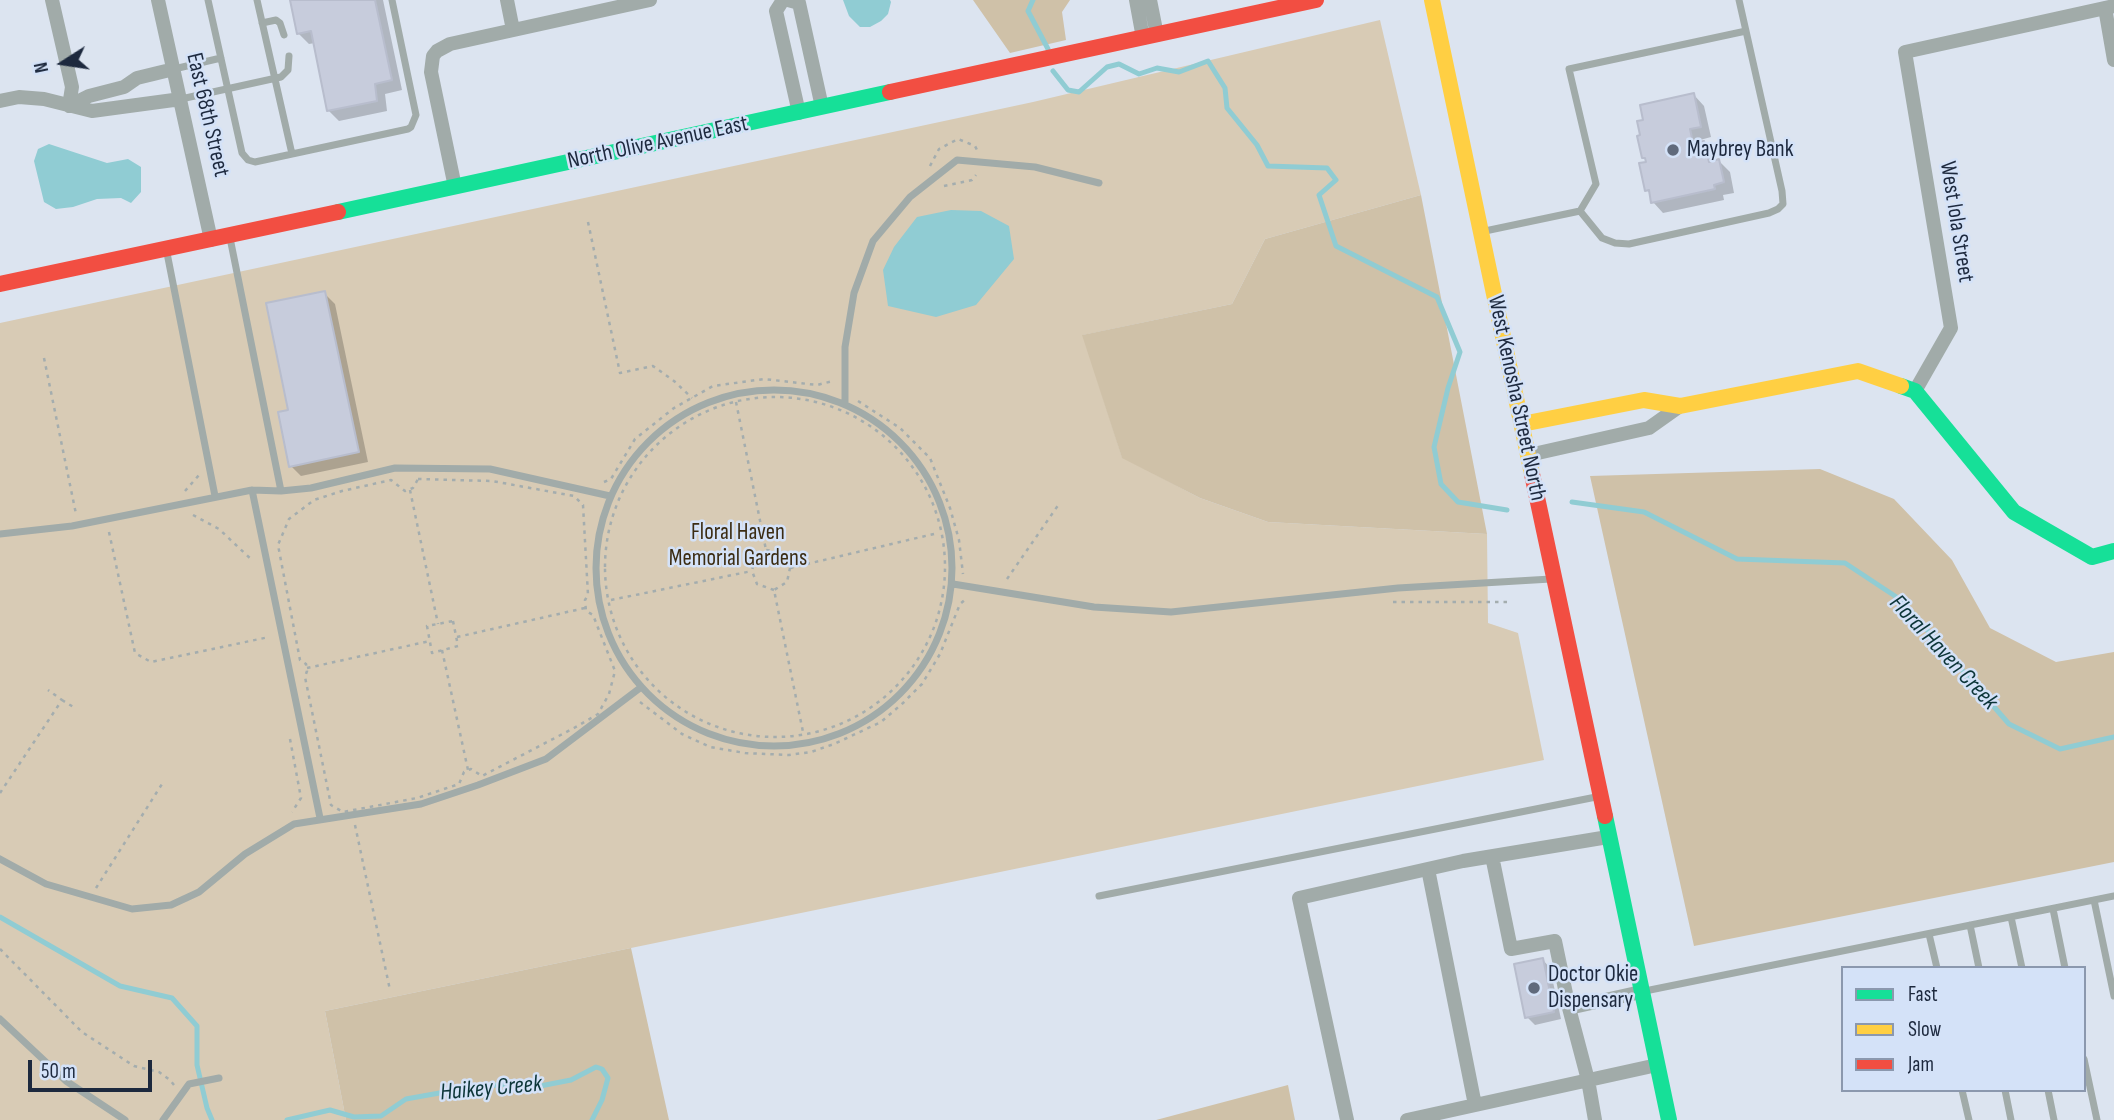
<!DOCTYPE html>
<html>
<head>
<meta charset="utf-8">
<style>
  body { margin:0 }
  #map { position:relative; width:2114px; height:1120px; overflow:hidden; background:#dce4f0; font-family:"Sofia Sans Condensed",sans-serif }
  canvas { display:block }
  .legend { position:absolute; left:1841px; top:966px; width:245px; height:126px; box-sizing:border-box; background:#d4e2f8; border:2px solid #8b98ae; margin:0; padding:9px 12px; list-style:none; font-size:21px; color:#1d293e }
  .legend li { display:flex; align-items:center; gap:14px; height:35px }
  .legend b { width:35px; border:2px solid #8b98ae }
  .north { position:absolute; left:28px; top:28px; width:70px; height:70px; -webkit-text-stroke:5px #d4e2f8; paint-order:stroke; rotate:258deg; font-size:19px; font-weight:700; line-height:28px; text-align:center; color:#1d293e }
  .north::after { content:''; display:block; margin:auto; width:24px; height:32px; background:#1d293e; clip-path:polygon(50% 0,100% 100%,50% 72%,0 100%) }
  .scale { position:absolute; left:28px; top:1060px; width:124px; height:32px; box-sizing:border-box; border:4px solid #1d293e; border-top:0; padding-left:9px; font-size:21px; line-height:24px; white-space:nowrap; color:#1d293e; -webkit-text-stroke:5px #d4e2f8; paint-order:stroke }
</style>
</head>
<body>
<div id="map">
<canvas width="2114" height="1120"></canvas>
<ul class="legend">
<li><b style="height:9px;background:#16e098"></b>Fast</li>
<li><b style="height:9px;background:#ffcf43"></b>Slow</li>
<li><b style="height:9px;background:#f24e42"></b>Jam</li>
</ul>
<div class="north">N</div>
<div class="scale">50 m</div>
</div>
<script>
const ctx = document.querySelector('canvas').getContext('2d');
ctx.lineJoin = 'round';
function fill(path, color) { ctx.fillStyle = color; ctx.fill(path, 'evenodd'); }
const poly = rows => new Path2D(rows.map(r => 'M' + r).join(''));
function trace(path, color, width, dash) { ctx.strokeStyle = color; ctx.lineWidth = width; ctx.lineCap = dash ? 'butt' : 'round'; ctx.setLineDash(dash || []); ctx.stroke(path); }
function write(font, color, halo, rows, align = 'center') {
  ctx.font = font + ' "Sofia Sans Condensed",sans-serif'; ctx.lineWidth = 5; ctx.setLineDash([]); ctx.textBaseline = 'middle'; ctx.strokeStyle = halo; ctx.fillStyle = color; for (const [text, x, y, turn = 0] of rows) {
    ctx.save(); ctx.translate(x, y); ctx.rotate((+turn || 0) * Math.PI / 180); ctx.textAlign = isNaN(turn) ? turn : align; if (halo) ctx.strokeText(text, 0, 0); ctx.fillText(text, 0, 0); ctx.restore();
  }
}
const green = poly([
  [1380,20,1421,195,1265,239,1232,304,1083,335,1122,457,1200,498,1268,522,1487,534,1488,623,1518,633,1544,760,325,1011,346,1120,0,1120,0,323,1033,102]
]);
const forest = poly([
  [973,0,1070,0,1062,12,1066,40,1010,53],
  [1421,195,1487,534,1268,522,1200,498,1122,458,1082,335,1232,304,1265,239],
  [1820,469,1894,499,1952,560,1990,628,2056,662,2114,652,2114,862,1694,946,1590,476],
  [631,948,669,1120,346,1120,325,1011],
  [1288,1085,1295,1120,1156,1120]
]);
const water = poly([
  [843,0,890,0,891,2,888,14,881,21,870,27,860,27,849,16],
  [49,144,107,163,128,159,141,167,141,192,131,203,121,198,97,199,73,207,56,209,44,202,34,161,38,149],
  [951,210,981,211,1009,226,1014,259,976,305,936,317,888,306,883,270,894,247,917,217]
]);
const shadow = poly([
  [292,0,383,0,402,90,385,94,387,111,339,121,328,110,315,43,309,44,298,33],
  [1694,95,1704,106,1711,137,1700,140,1701,143,1704,143,1715,154,1716,162,1719,161,1730,172,1734,193,1723,195,1724,200,1663,213,1653,202,1651,195,1647,190,1648,163,1644,157],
  [324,293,335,304,368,462,301,476,291,466,290,412],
  [1543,960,1550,968,1561,1019,1535,1025,1527,1017]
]);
const stream = poly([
  [1033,0,1028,11,1048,49],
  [1053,71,1068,90,1079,92,1107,67,1119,64,1139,74,1157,68,1179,72,1208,61,1225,88,1227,108,1257,145,1268,166,1327,168,1336,180,1319,195,1336,246,1437,297,1460,352,1448,388,1434,447,1441,484,1458,502,1507,510],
  [1572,502,1644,512,1737,559,1845,563,1901,600,2009,724,2060,749,2114,737],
  [0,917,120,986,172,998,197,1026,197,1065,207,1108,212,1120],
  [287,1120,330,1110,354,1117,381,1116,406,1099,473,1087,511,1084,535,1087,571,1080,596,1067,602,1069,608,1078,602,1100,592,1120]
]);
const building = poly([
  [290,0,375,0,392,80,375,84,377,101,327,111,311,31,297,34,290,0],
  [1694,93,1701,127,1690,129,1693,143,1704,141,1709,162,1719,159,1724,182,1714,185,1715,189,1651,203,1649,190,1645,191,1639,163,1646,162,1645,158,1642,158,1637,136,1640,135,1637,121,1643,120,1640,105,1694,93],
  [325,291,359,452,289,467,278,412,288,410,266,303,325,291],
  [1543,958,1554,1012,1525,1018,1514,964,1543,958]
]);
const path = poly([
  [930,166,939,149,958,139,975,146,977,150],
  [944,186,972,180,976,175],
  [588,222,620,373,653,366,674,381,692,398],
  [44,358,76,514],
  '605 567a170 170 0 1 1 340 0a170 170 0 1 1-340 0Z',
  [858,401,900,428,930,458,950,508,959,540,963,574],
  [736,402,766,550],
  [418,479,492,481,574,496,583,505,588,595,585,600,586,611,593,615,615,671,609,694,598,714,574,728,482,776,471,769,464,772,459,784,417,798,343,812,331,805,305,677,307,671,306,664,300,660,278,545,289,519,314,500,342,491,391,480,405,491,413,488,418,479],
  [604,482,611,479,635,439,674,408,713,386,764,379,817,385,833,381],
  [410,490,438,624],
  [185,491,199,475],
  [193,515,219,529,253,561],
  [109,532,135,653,151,662,269,637],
  [790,568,938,533],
  [1007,579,1059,504],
  [774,590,757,584,752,571,755,557,766,550,784,553,790,568,787,582,774,590,803,732],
  [611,600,752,571],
  [1393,602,1508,602],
  [453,621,458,646,432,653,427,626,453,621],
  [457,637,585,608],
  [442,650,468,770],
  [307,668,430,641],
  [62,700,75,708],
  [640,702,682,734,710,747,745,753,789,755,811,752,834,744,881,722,903,703,922,684,940,654,960,604,967,598],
  [290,739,301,798,292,812],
  [0,793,62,700,48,690],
  [355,825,390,990],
  [96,888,162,784],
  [0,949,82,1032,134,1066,159,1072,170,1080,174,1085]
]);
const lane = poly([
  [208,0,242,153,248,160,255,162,408,129,411,127,416,115,392,0],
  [257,0,292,154],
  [262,23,276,20,280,23,284,35],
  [174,69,221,58],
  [181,99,281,77,288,70,289,56],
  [1580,211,1602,238,1615,243,1629,244,1769,213,1778,209,1783,204,1782,191,1746,31],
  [1485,231,1580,211,1596,184,1569,69,1746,31,1739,0],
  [230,238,281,491],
  [167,253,215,496],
  '596 568a178 178 0 1 1 356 0a178 178 0 1 1-356 0Z',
  [845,403,845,347,854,293,873,241,910,197,957,160,1035,167,1099,183],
  [252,490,320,818],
  [0,534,72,526,252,490,281,491,311,488,395,468,490,469,610,496],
  [953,584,1094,607,1171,612,1398,588,1551,579],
  [0,859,46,884,132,909,171,905,199,892,245,854,294,824,421,804,478,785,546,759,640,688],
  [1099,896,1596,797],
  [2094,900,2114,996],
  [2053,909,2065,968],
  [2011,917,2022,968],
  [1970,925,1979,968],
  [1929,934,1937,968],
  [1645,991,2114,896],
  [0,1019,66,1081,125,1120],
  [2084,1059,2097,1120],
  [1962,1090,1969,1120],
  [2005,1090,2011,1120],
  [2048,1090,2054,1120],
  [163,1120,189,1084,219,1078]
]);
const street = poly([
  [52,0,72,87,69,106],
  [158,0,211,240],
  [507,0,513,30],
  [783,0,776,11,799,113],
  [788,0,799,3,822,107],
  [1136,0,1143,38],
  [1150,0,1157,35],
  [2105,8,2114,60],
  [0,101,19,97,44,99,92,111,181,99],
  [69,106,89,96,124,87,137,78,174,69],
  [455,187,431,72,433,56,437,51,450,44,650,0],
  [1915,391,1951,328,1905,52,2114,6],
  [1529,455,1649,428,1680,406],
  [1492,856,1511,949,1555,941,1569,1008,1588,1080,1595,1120],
  [1428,869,1475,1105],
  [1569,1008,1641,992],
  [1347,1120,1299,898,1463,861,1608,837],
  [1407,1120,1657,1065]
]);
const fast = poly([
  [338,212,890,92],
  [1901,386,1915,391,2014,512,2092,557,2114,551],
  [1605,816,1669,1120]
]);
const slow = poly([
  [1432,0,1532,474],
  [1522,424,1644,400,1680,406,1858,371,1901,386]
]);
const jam = poly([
  [890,92,1316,0],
  [0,284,338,212],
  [1532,474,1605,816]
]);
const markers = [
  [1673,150,7,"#606a7c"],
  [1534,988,7,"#606a7c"]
];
const streetNames = [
  ["East 68th Street",207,115,77],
  ["North Olive Avenue East",658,143,-12],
  ["West Iola Street",1956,222,81],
  ["West Kenosha Street North",1516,398,78]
];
const poiNames = [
  ["Maybrey Bank",1687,150],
  ["Doctor Okie",1548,975],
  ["Dispensary",1548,1001]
];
const parkNames = [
  ["Floral Haven",738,533],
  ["Memorial Gardens",738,559]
];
const waterNames = [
  ["Floral Haven Creek",1943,653,47],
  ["Haikey Creek",491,1089,-5]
];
fill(green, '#d8cbb5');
fill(forest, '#cfc1a8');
fill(water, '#90ccd3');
fill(shadow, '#0003');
trace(stream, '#90ccd3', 5);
fill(building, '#c7ccdc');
trace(building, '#b8bdcd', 2);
trace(path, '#a4adae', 2.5, [3.5, 5]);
trace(lane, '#a1aba9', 7);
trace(street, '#a1aba9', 14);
trace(fast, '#16e098', 16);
trace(slow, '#ffcf43', 16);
trace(jam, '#f24e42', 16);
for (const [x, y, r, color] of markers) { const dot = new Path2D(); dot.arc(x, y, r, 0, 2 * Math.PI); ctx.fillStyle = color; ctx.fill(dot); trace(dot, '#d4e2f8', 2.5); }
write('23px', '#1d293e', '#d4e2f8', streetNames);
write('23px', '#1d293e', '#d4e2f8', poiNames, 'left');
write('23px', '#3b2c13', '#d4e2f8', parkNames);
write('italic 24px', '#0c3538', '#d4e2f8', waterNames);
</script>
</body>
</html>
